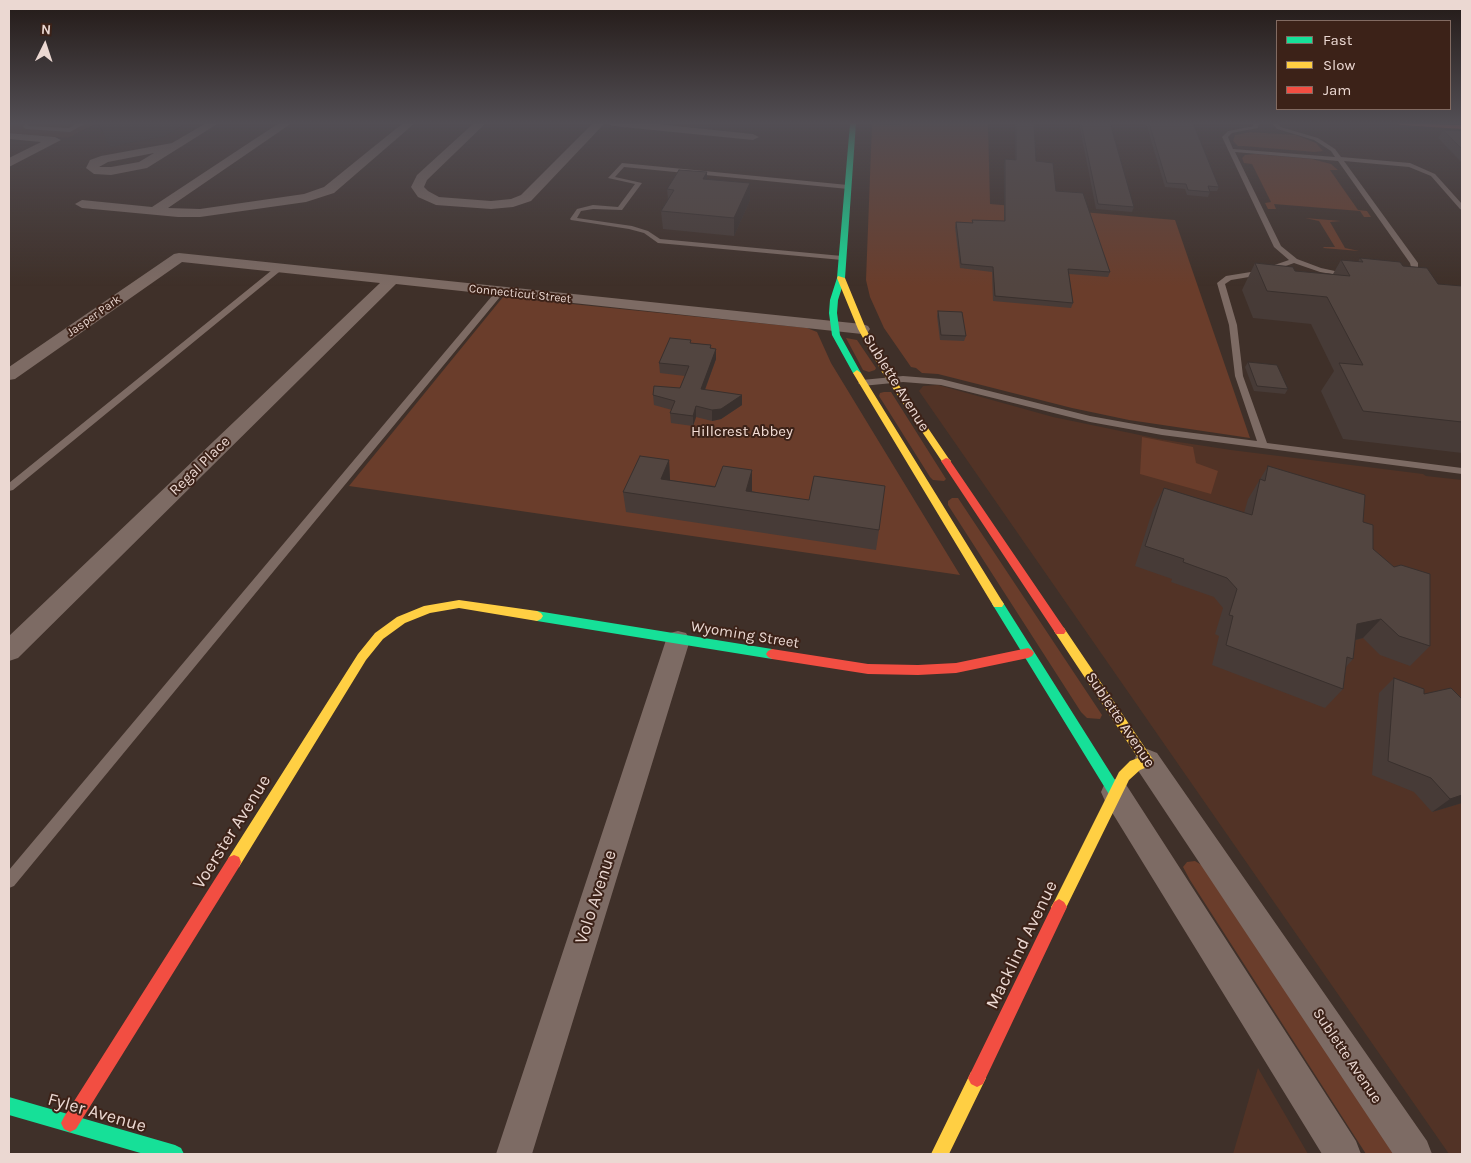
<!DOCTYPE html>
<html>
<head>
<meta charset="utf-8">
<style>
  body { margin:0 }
  #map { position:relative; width:1471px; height:1163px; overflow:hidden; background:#3f3029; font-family:Karla,sans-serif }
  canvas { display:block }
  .frame { position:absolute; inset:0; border:10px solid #ebd8d2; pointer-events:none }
  .legend { position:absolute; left:1276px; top:20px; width:175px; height:90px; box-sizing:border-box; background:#3c2218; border:1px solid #826b62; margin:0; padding:6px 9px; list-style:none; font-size:15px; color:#ebd8d2 }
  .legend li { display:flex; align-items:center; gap:10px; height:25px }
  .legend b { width:25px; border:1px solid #826b62 }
  .north { position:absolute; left:20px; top:20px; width:50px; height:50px; -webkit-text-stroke:4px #3c2218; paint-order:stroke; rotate:4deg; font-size:14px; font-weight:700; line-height:20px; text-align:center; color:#ebd8d2 }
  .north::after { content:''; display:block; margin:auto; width:18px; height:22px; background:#ebd8d2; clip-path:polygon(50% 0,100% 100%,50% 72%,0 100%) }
</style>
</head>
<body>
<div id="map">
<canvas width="1471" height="1163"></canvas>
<div class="frame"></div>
<ul class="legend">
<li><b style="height:6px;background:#16e098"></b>Fast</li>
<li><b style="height:6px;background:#ffcf43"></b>Slow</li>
<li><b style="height:6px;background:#f24e42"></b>Jam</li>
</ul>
<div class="north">N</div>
</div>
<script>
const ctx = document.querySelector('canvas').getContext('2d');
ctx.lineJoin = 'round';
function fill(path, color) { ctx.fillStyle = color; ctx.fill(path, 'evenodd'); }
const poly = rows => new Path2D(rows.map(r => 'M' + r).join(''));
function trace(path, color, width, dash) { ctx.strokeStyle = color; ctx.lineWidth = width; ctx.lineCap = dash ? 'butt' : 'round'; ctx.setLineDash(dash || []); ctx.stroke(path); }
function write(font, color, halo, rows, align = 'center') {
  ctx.font = font + ' Karla,sans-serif'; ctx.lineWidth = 4; ctx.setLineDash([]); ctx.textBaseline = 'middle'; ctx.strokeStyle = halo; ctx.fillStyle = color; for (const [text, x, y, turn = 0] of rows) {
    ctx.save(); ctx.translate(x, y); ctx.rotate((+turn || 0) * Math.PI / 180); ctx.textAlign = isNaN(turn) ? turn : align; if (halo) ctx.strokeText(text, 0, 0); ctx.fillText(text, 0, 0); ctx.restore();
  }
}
const built = poly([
  [9,123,98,123,68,138,9,133],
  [938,385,1053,417,1159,439,1231,450,1423,474,1426,476,1462,480,1462,1154,1449,1154,919,391,923,386],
  [1258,1068,1308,1154,1233,1154]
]);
const green = poly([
  [908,123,988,123,990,204,1175,220,1250,438,1129,420,1072,408,938,374,922,373,916,368,911,367,884,328,870,297,866,280,872,124,896,125],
  [1250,132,1296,135,1316,143,1323,151,1315,152,1243,146,1238,146,1233,141,1235,135],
  [1255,154,1312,159,1331,164,1338,170,1330,170,1358,210,1367,211,1371,217,1364,217,1360,211,1274,204,1276,209,1268,209,1265,203,1271,202,1252,164,1244,163,1242,158,1245,155],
  [1305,218,1341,221,1330,222,1345,248,1359,251,1323,248,1324,247,1335,247,1319,221],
  [503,297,807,328,817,332,831,363,960,575,349,486],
  [846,338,857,340,876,368,875,370,869,372,863,370],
  [884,392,891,392,946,479,944,481,933,480,930,477,879,396,880,393],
  [1142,437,1193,447,1196,463,1218,471,1211,494,1140,474],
  [952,498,958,498,1102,715,1100,719,1087,718,1081,712,948,505,948,501],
  [1195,861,1205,867,1212,875,1395,1154,1366,1154,1190,880,1183,867,1187,862]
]);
const lane = poly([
  [26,123,29,126,69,128,78,123,86,123,70,132,26,129,23,127,26,123],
  [1253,123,1259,123,1258,128,1232,133,1228,137,1233,149,1335,157,1331,151,1314,140,1277,129,1271,123,1277,123,1281,127,1318,138,1335,149,1341,157,1410,163,1435,174,1462,204,1462,210,1460,209,1431,176,1409,167,1344,161,1418,263,1418,270,1404,276,1400,274,1411,267,1410,263,1338,161,1235,152,1281,246,1297,259,1321,268,1353,275,1349,277,1320,272,1294,263,1261,275,1231,280,1225,284,1237,325,1243,376,1267,443,1462,468,1462,474,1162,435,1090,422,941,385,903,382,862,386,858,383,862,380,903,376,941,379,1090,416,1162,429,1257,441,1235,376,1229,325,1217,283,1226,276,1257,271,1289,260,1274,247,1222,137,1228,131,1253,126,1253,123],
  [622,163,848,185,851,187,848,189,624,167,615,177,642,183,622,210,593,209,581,211,577,218,632,226,648,231,660,239,842,256,846,258,842,260,658,243,644,233,629,229,571,220,570,219,577,209,593,205,618,207,635,184,608,178,622,163],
  [277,266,284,268,13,490,9,491,9,483,277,266],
  [497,290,504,292,14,886,9,888,9,870,497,290]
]);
const street = poly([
  [206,123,219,123,147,168,111,175,94,174,86,168,90,160,101,156,172,143,206,123],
  [154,153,139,162,111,167,99,167,108,162,154,153],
  [279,123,292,123,168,208,200,209,304,194,324,187,403,123,415,123,334,193,306,202,200,217,178,217,82,208,75,204,82,200,152,207,279,123],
  [474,123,486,123,427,180,424,187,428,191,439,197,491,201,511,199,521,195,593,123,605,123,531,201,513,207,491,209,436,205,418,197,411,187,417,175,474,123],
  [607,123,649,123,753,134,759,137,753,140,612,126,607,123],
  [9,133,55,137,61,140,9,167,9,158,41,142,9,139,9,133],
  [179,253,862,324,868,326,870,329,868,332,862,334,396,284,18,658,9,661,9,636,380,283,182,262,15,379,9,380,9,367,174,254,179,253],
  [678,631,686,633,690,640,532,1154,496,1154,666,640,670,633,678,631],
  [1147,749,1157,753,1427,1141,1432,1154,1393,1154,1137,769,1134,761,1137,753,1147,749],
  [1115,779,1125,783,1356,1141,1361,1154,1322,1154,1105,801,1101,792,1105,783,1115,779]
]);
const fast = poly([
  [850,123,856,123,845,278,838,300,837,313,840,335,861,373,857,376,853,373,832,335,829,313,830,300,837,278,850,123],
  [998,600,1002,601,1120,788,1122,792,1120,796,1115,798,1110,796,994,607,992,604,994,601,998,600],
  [537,611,772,649,776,651,778,654,776,657,772,659,537,621,533,619,531,616,533,613,537,611],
  [9,1097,175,1145,181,1148,184,1154,144,1154,9,1115,9,1097]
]);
const slow = poly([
  [838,276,845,278,866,329,890,372,949,459,951,461,949,463,943,463,882,372,858,329,837,278,838,276],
  [857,370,861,373,1002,601,1004,604,1002,607,994,607,853,373,857,370],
  [459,600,537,611,541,613,543,616,541,619,537,621,459,608,430,613,405,623,383,639,366,660,239,867,234,869,229,867,227,862,229,857,358,654,375,633,397,617,424,606,459,600],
  [1060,626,1064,628,1154,761,1152,765,1140,770,1129,780,1064,912,1059,915,1054,912,1051,907,1054,902,1119,772,1130,761,1138,758,1056,634,1054,631,1056,628,1060,626],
  [977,1069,983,1072,986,1078,949,1154,931,1154,971,1072,977,1069]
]);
const jam = poly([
  [1397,123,1462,125,1462,129,1400,125,1397,123],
  [946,458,949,459,1064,628,1066,631,1064,634,1056,634,941,461,946,458],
  [1028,648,1032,650,1034,653,1032,656,1028,658,956,673,918,675,868,674,772,659,768,657,766,654,768,651,772,649,868,664,918,665,956,663,1028,648],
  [234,855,239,857,241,862,239,867,76,1129,70,1132,64,1129,61,1123,64,1117,229,857,234,855],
  [1059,899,1064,902,1067,907,983,1084,977,1087,971,1084,968,1078,971,1072,1054,902,1059,899]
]);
const wall = poly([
  [1015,123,1034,123,1036,161,1110,272,1108,277,1069,274,1073,303,1071,308,993,301,992,272,960,268,955,227,956,222,972,223,972,220,1004,221,1004,163,1005,159,1015,160],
  [1079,123,1110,123,1134,207,1132,212,1096,209],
  [1147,123,1193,123,1219,187,1217,191,1210,191,1210,192,1208,197,1187,195,1185,189,1165,187,1146,124],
  [1443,130,1462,131,1462,163,1438,138],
  [707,179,750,183,750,200,734,236,663,229,661,211,668,200,667,189],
  [1360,258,1403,266,1438,284,1462,286,1462,453,1343,439,1321,391,1334,371,1311,324,1253,318,1242,290,1255,263,1295,271,1333,274,1341,260,1358,262],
  [938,311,966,336,964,341,940,340,937,316],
  [691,343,711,345,711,348,716,359,705,390,742,405,721,419,712,421,696,417,693,426,671,423,670,413,672,410,654,405,653,395,680,388,685,376,660,373,659,363],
  [1248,362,1288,389,1285,394,1254,391,1245,367],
  [669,460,670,480,752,491,879,530,876,550,626,512,623,492],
  [1268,466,1363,522,1373,549,1430,646,1410,666,1380,655,1363,638,1355,640,1353,659,1346,667,1343,689,1325,708,1212,665,1219,636,1215,634,1223,608,1214,597,1171,582,1172,579,1135,566,1153,509,1164,488,1244,513,1248,499],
  [1462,608,1462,653,1461,652,1460,610],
  [1394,678,1424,694,1462,803,1432,812,1414,792,1372,775,1379,693]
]);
const shadedWall = poly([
  [98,123,187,123,165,136,110,147],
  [707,172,707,190,703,179],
  [750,183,750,200,734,236,734,218],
  [716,349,716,359,701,400,701,389],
  [742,395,742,405,721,419,712,421,712,410],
  [696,406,696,417,693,426,693,416],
  [669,460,670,480,662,499,661,479],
  [752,470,752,491,746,511,746,491],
  [1381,619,1363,638,1339,644,1357,624],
  [1462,795,1462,803,1432,812,1450,799]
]);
const building = poly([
  [1016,123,1034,123,1036,161,1053,163,1056,191,1083,193,1110,272,1068,269,1073,303,995,296,993,267,961,264,956,222,973,223,972,220,1005,221,1005,159,1016,160,1016,123],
  [1081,123,1110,123,1134,207,1098,204,1081,123],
  [1149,123,1193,123,1219,187,1208,186,1210,192,1188,190,1186,184,1167,183,1149,123],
  [1443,130,1462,131,1462,149,1443,130],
  [679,170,707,172,703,179,750,183,734,218,661,211,674,190,667,189,679,170],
  [1360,258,1400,262,1403,266,1427,268,1438,284,1462,286,1462,422,1363,411,1339,363,1363,365,1327,297,1267,291,1255,263,1293,267,1295,271,1350,276,1341,260,1363,262,1360,258],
  [938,311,962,312,966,336,941,335,938,311],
  [670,338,691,340,690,343,711,345,710,348,716,349,701,389,742,395,721,409,712,410,696,406,693,416,670,413,675,401,653,395,654,386,680,388,689,366,659,363,670,338],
  [1248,362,1277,365,1288,389,1257,386,1248,362],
  [640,456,669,460,661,479,715,487,723,466,752,470,746,491,809,500,814,476,885,486,879,530,623,492,640,456],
  [1268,466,1365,495,1363,522,1373,525,1373,549,1394,567,1401,565,1430,574,1430,646,1399,636,1381,619,1357,624,1353,659,1347,657,1343,689,1226,645,1233,616,1229,615,1237,589,1227,578,1183,562,1184,559,1145,546,1164,488,1252,515,1260,479,1265,481,1268,466],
  [1394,678,1424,689,1424,694,1451,688,1462,699,1462,795,1450,799,1431,778,1388,761,1394,678]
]);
const farStreetnames = [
  ["Connecticut Street",520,294,6],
  ["Jasper Park",94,316,-35]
];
const streetNames = [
  ["Sublette Avenue",896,383,58],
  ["Regal Place",200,466,-44],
  ["Wyoming Street",745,635,9],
  ["Sublette Avenue",1120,720,56],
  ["Sublette Avenue",1347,1056,56]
];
const parkNames = [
  ["Hillcrest Abbey",742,432]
];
const nearStreetnames = [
  ["Voerster Avenue",232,832,-58],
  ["Volo Avenue",596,897,-72],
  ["Macklind Avenue",1022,945,-64],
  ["Fyler Avenue",97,1113,16]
];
fill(built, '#523326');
fill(green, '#6a3d2b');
fill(lane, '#7d6b64');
fill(street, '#7d6b64');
fill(fast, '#16e098');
fill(slow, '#ffcf43');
fill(jam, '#f24e42');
fill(wall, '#473b37');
fill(shadedWall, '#39302d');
fill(building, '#524540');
trace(building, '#39302d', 1);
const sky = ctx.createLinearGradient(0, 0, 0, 286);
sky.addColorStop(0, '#231a17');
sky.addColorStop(0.43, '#524e54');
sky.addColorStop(1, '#524e5400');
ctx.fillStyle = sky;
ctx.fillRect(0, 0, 1471, 286);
write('12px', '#ebd8d2', '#3c2218', farStreetnames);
write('15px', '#ebd8d2', '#3c2218', streetNames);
write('15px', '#f3ddd5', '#3c2218', parkNames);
write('18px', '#ebd8d2', '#3c2218', nearStreetnames);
</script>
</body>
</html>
